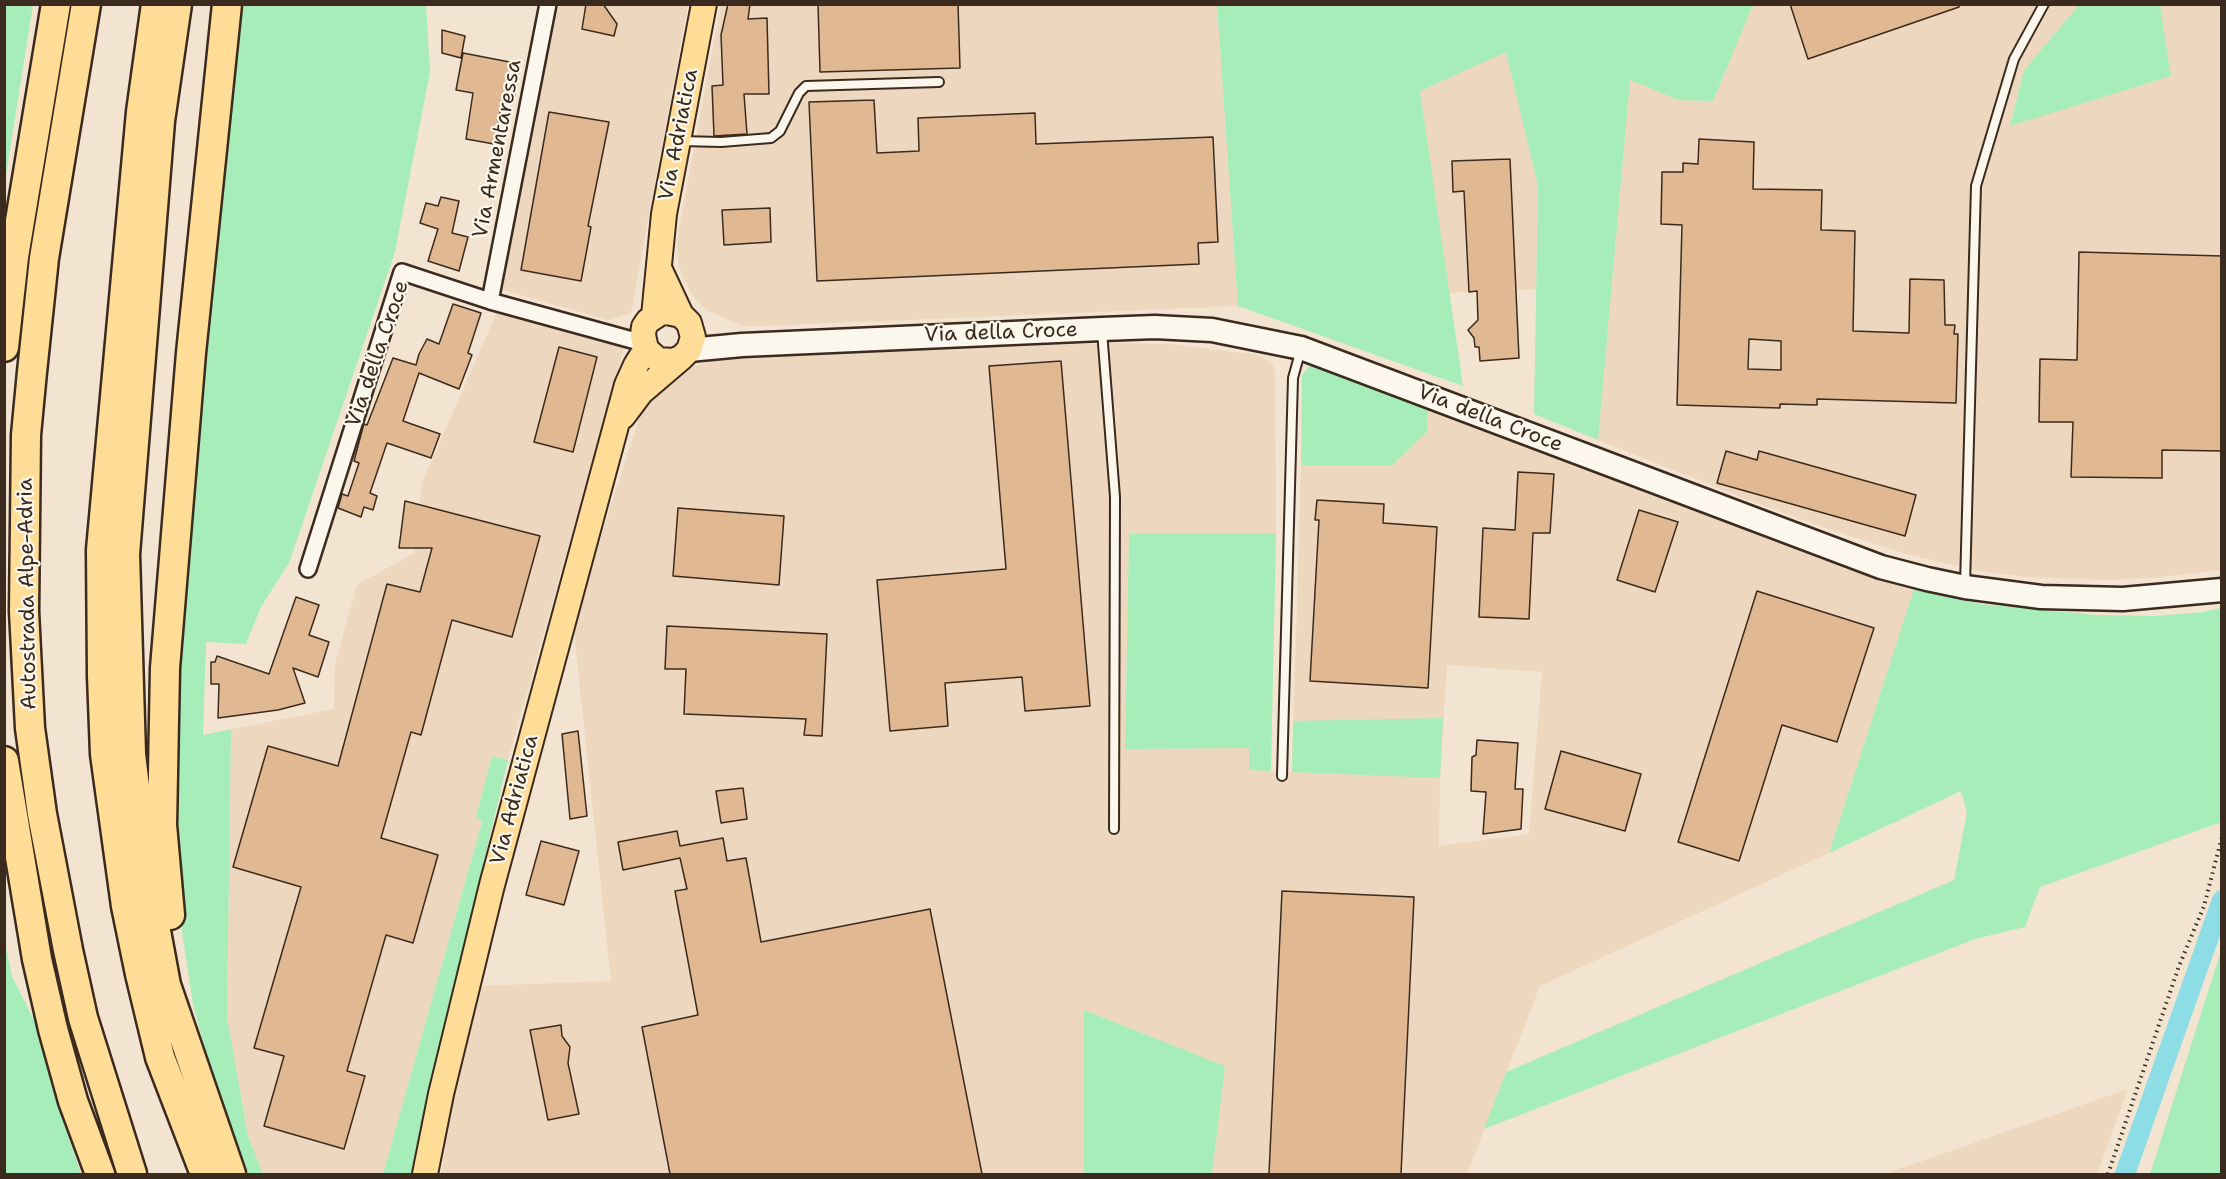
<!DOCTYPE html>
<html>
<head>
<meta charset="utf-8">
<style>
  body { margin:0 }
  #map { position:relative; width:2226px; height:1179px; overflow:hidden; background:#f3e4d1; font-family:"Shantell Sans",sans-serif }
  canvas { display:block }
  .frame { position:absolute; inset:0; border:6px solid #3b2a1e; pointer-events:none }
</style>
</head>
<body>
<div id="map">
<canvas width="2226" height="1179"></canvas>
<div class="frame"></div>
</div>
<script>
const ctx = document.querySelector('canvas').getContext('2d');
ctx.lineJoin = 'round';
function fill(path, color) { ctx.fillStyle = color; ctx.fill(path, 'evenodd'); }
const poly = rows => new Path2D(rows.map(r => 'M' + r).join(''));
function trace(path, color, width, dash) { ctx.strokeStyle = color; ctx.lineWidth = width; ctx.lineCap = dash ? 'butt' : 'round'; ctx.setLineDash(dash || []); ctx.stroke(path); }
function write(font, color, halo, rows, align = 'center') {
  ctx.font = font + ' "Shantell Sans",sans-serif'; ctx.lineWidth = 4.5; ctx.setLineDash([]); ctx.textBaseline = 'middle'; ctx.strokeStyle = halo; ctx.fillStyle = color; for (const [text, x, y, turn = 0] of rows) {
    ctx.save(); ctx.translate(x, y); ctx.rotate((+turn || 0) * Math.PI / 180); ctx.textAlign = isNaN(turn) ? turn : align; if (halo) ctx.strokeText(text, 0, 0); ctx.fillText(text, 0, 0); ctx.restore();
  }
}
const built = poly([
  [555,5,688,5,631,313,608,320,502,290],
  [721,5,1217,5,1238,306,766,326,744,326,708,311,696,300,686,284,678,265,677,239],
  [1753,5,2079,5,2024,70,2010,125,2171,76,2160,5,2221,5,2221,570,2153,578,2108,580,2025,577,1980,571,1909,555,1831,530,1751,501,1598,440,1630,80,1678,100,1713,101],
  [1506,51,1538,186,1536,289,1449,293,1420,91],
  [497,312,624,348,508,760,492,756,476,815,482,821,383,1174,263,1174,248,1136,227,1017,231,729,334,709,335,664,357,585,414,553,422,483],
  [1117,343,1169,344,1259,355,1273,365,1275,375,1276,534,1129,534,1125,749,1249,748,1249,770,1292,772,1301,465,1392,465,1427,432,1428,409,1914,589,1829,853,1540,986,1467,1174,1212,1174,1225,1066,1084,1010,1084,1174,441,1174,450,1116,478,986,611,981,573,622,639,419,647,404,676,377,692,367,730,357,841,351],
  [1447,665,1542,672,1529,834,1439,846,1440,778],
  [2128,1089,2097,1174,1885,1174]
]);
const green = poly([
  [5,4,33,5,5,181,4,5],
  [236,5,426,5,430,72,395,252,289,563,261,607,246,644,206,642,203,735,231,729,227,1017,248,1136,263,1174,248,1174,215,1087,193,1004,179,912,172,850,175,664],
  [1217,5,1753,5,1713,101,1678,100,1630,80,1598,440,1534,414,1538,186,1506,52,1420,91,1463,386,1238,306],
  [2079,5,2160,5,2171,76,2010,126,2024,70],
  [1311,364,1366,383,1428,409,1427,432,1392,465,1301,465,1302,375],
  [1129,534,1276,534,1271,771,1249,770,1249,748,1125,749],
  [1914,589,1981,604,2096,615,2154,616,2203,612,2221,608,2222,817,2219,823,2040,887,2025,927,1975,939,1484,1129,1506,1072,1954,880,1967,812,1961,791,1829,853],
  [1443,718,1440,778,1292,772,1293,721],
  [492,756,508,760,430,1086,411,1174,383,1174,482,822,476,816],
  [4,938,12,976,37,1026,57,1103,81,1174,5,1174],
  [2221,951,2221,1174,2150,1174],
  [1084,1010,1225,1066,1212,1174,1084,1174]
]);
const canal = poly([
  [2125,1174,2222,900]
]);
const building = poly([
  [586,4,603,4,617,24,614,36,582,29,586,4],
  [728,4,750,4,748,19,767,18,769,94,744,94,747,134,714,136,712,86,723,85,721,35,728,4],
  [818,4,958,4,960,68,820,72,818,4],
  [1790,4,1959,4,1959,7,1808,59,1790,4],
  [442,30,465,36,461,58,442,53,442,30],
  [463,53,520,64,514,100,503,98,494,144,466,139,473,93,456,90,463,53],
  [874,100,877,153,919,151,918,118,1035,113,1036,144,1213,137,1218,242,1198,243,1199,264,817,281,809,102,874,100],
  [549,112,609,122,588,226,591,227,581,281,521,270,549,112],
  [1699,139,1754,142,1753,189,1822,190,1821,230,1855,231,1853,331,1909,333,1910,279,1944,280,1945,325,1955,325,1954,334,1958,334,1956,403,1817,399,1817,405,1780,404,1780,408,1677,405,1682,225,1661,224,1662,172,1683,172,1683,163,1698,164,1699,139],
  [1749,339,1781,341,1781,370,1748,369,1749,339],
  [1510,159,1519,358,1480,361,1479,347,1475,347,1474,338,1468,330,1478,320,1477,291,1469,292,1464,191,1453,192,1452,161,1510,159],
  [441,197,459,201,452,233,468,237,459,271,428,261,438,229,420,223,426,203,438,206,441,197],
  [770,208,771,242,724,245,722,210,770,208],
  [2079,252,2222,256,2222,451,2162,450,2162,478,2071,477,2073,422,2039,422,2040,359,2077,360,2079,252],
  [453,304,481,313,468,353,472,355,459,389,419,373,403,421,440,434,431,458,387,443,370,493,377,496,373,510,364,507,361,517,338,508,342,494,348,496,359,463,354,461,363,427,364,424,367,425,393,358,416,365,419,354,427,339,439,344,453,304],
  [559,347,597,357,573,452,534,442,559,347],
  [1061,361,1090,706,1025,711,1022,677,945,683,948,726,890,731,877,580,1006,569,989,366,1061,361],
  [1726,451,1757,460,1759,451,1916,495,1905,536,1717,483,1726,451],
  [1518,472,1554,474,1550,533,1533,533,1529,619,1479,617,1483,528,1515,530,1518,472],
  [1317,500,1384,504,1383,523,1437,527,1428,688,1310,681,1319,520,1315,520,1317,500],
  [405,501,540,536,512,637,452,620,421,735,411,732,381,838,438,855,413,943,386,935,347,1071,365,1076,344,1149,264,1126,284,1056,254,1048,301,887,233,867,268,746,338,766,387,584,420,592,432,548,399,548,405,501],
  [678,508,784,516,779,585,673,576,678,508],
  [1639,510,1678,522,1655,592,1617,580,1639,510],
  [1757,591,1874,628,1837,742,1782,725,1739,861,1678,842,1757,591],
  [296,597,319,605,309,635,329,642,318,677,293,668,305,703,278,710,218,718,219,684,211,684,211,662,215,662,217,656,269,674,296,597],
  [667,626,827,634,822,736,804,735,806,719,684,714,686,669,665,669,667,626],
  [578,731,587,816,570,819,562,734,578,731],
  [1477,740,1518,743,1515,789,1523,789,1521,829,1483,834,1486,792,1471,791,1472,757,1476,755,1477,740],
  [1561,751,1641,774,1625,831,1545,809,1561,751],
  [743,788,747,819,721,823,716,791,743,788],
  [677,831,680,846,723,838,727,861,746,858,761,942,930,909,982,1174,670,1174,642,1027,698,1015,675,891,687,889,680,858,623,870,618,842,677,831],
  [541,841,579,851,564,905,526,895,541,841],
  [1282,891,1414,897,1401,1174,1269,1174,1282,891],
  [561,1025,562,1036,570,1047,568,1063,579,1114,548,1120,530,1030,561,1025]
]);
const path = poly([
  [2108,1174,2179,966,2204,906,2222,837]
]);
const service = poly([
  [680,141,721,142,771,138,780,131,799,93,806,86,939,82],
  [1102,331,1115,497,1114,829],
  [1965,585,1976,186,2014,59,2044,4],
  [1282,776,1293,378,1301,349]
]);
const minor = poly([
  [490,301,548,4],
  [308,569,402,272,490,301,643,343]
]);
const secondary = poly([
  [689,350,742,345,1102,329,1155,327,1212,330,1301,348,1881,567,1927,579,1965,587,2041,597,2123,599,2222,590]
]);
const primary = poly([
  [659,268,681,315,689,323,693,337,689,350,682,357,674,361,658,360,646,349,643,335,644,327,648,321,660,313,667,312,681,315],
  [654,316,664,214,704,4],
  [623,416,641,392,682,357],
  [425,1174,441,1094,492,885,627,385,636,365,646,349]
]);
const motorway = poly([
  [86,4,44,258,32,372,26,435,24,611,30,728,42,814,68,950,83,1018,132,1174],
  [156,4,141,112,101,550,102,676,105,754,126,906,140,974,160,1057,205,1174],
  [177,4,160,121,125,554,131,754,145,872,166,985,231,1174],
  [4,347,14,257,56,4],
  [4,761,37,959,53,1029,73,1101,100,1174],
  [170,915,162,825,165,668,191,353,227,4]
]);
const streetNames = [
  ["Via Adriatica",679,135,-79],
  ["Via Armentaressa",498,149,-79],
  ["Via della Croce",1001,333,-2],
  ["Via della Croce",378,354,-71],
  ["Via della Croce",1490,419,21],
  ["Autostrada Alpe-Adria",28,594,-91],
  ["Via Adriatica",515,800,-75]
];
fill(built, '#edd7be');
fill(green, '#a7edb9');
trace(canal, '#8cdde6', 20);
fill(building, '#e0b891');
trace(building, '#3b2a1e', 1.5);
trace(service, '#3b2a1e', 12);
trace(minor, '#3b2a1e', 20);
trace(secondary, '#3b2a1e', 27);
trace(primary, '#3b2a1e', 28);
trace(motorway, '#3b2a1e', 33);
trace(path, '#3b2a1e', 4, [1.5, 4.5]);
trace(service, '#fbf7ec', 8);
trace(minor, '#fbf7ec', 15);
trace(secondary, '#fbf7ec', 22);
trace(primary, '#ffdd96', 24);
trace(motorway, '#ffdd96', 28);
write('21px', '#3b2a1e', '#fbf7ec', streetNames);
</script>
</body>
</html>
